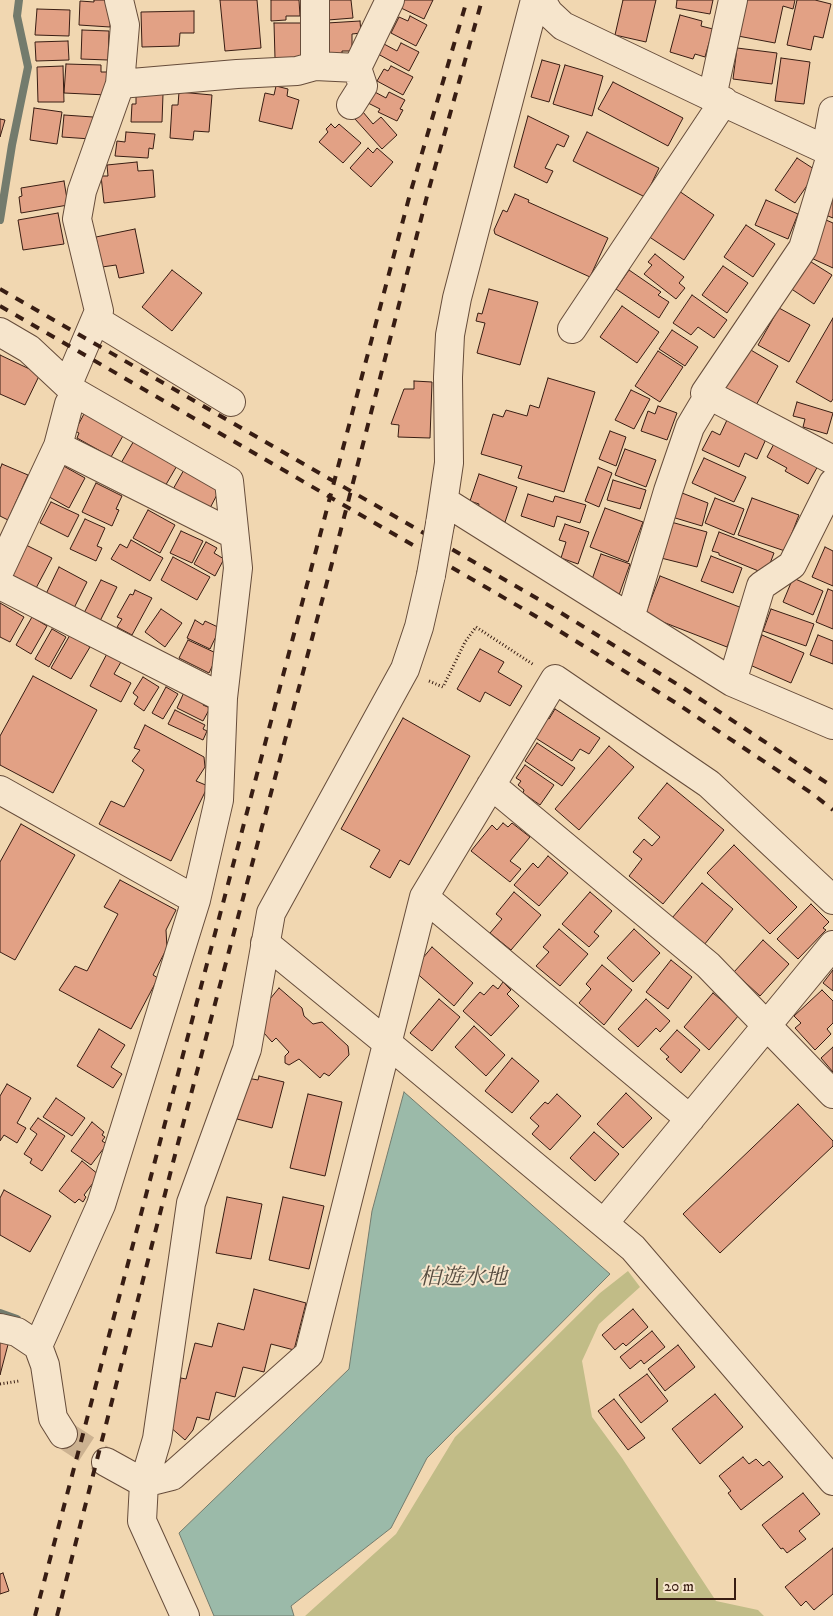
<!DOCTYPE html>
<html>
<head>
<meta charset="utf-8">
<style>
  body { margin:0 }
  #map { position:relative; width:833px; height:1616px; overflow:hidden; background:#f1d7b1; font-family:"IM FELL DW Pica",serif }
  canvas { display:block }
  .scale { position:absolute; left:656px; top:1578px; width:80px; height:22px; box-sizing:border-box; border:2px solid #381d13; border-top:0; padding-left:6px; font-size:15px; line-height:18px; white-space:nowrap; color:#381d13; -webkit-text-stroke:4px #f6e5cc; paint-order:stroke }
</style>
</head>
<body>
<div id="map">
<canvas width="833" height="1616"></canvas>
<div class="scale">20 m</div>
</div>
<script>
const ctx = document.querySelector('canvas').getContext('2d');
ctx.lineJoin = 'round';
function fill(path, color) { ctx.fillStyle = color; ctx.fill(path, 'evenodd'); }
const poly = rows => new Path2D(rows.map(r => 'M' + r).join(''));
function trace(path, color, width, dash) { ctx.strokeStyle = color; ctx.lineWidth = width; ctx.lineCap = dash ? 'butt' : 'round'; ctx.setLineDash(dash || []); ctx.stroke(path); }
function write(font, color, halo, rows, align = 'center') {
  ctx.font = font + ' "IM FELL DW Pica","Noto Serif JP",serif'; ctx.lineWidth = 4; ctx.setLineDash([]); ctx.textBaseline = 'middle'; ctx.strokeStyle = halo; ctx.fillStyle = color; for (const [text, x, y, turn = 0] of rows) {
    ctx.save(); ctx.translate(x, y); ctx.rotate((+turn || 0) * Math.PI / 180); ctx.textAlign = isNaN(turn) ? turn : align; if (halo) ctx.strokeText(text, 0, 0); ctx.fillText(text, 0, 0); ctx.restore();
  }
}
const green = poly([
  [628,1271,640,1287,599,1324,582,1361,592,1417,622,1458,716,1601,758,1610,764,1616,305,1616,396,1534,455,1437,600,1293]
]);
const water = poly([
  [404,1092,610,1274,427,1458,391,1528,291,1606,294,1616,214,1616,179,1533,349,1369,372,1211,404,1092]
]);
const stream = poly([
  [0,220,12,145,28,67,17,16,19,0],
  [0,1313,17,1319]
]);
const building = poly([
  [94,0,112,0,110,27,79,25,80,1,94,2,94,0],
  [220,0,257,0,261,48,225,51,220,0],
  [271,0,299,0,300,16,286,16,286,20,271,21,271,0],
  [326,0,351,0,353,18,328,20,326,0],
  [402,0,433,0,424,19,399,7,402,0],
  [623,0,656,0,646,42,615,35,623,0],
  [677,0,713,0,710,14,676,8,677,0],
  [746,0,795,0,793,9,783,6,775,43,738,36,746,0],
  [797,0,815,0,831,4,823,38,814,36,811,50,787,45,797,0],
  [37,9,70,10,69,36,35,35,37,9],
  [194,11,194,33,180,33,179,46,142,47,141,12,194,11],
  [680,15,702,21,701,26,713,29,705,57,695,54,693,59,670,52,680,15],
  [410,16,427,25,416,46,391,33,399,17,408,21,410,16],
  [360,21,361,33,352,34,352,51,342,51,342,57,332,58,332,53,328,53,327,23,360,21],
  [274,23,302,23,303,58,275,58,274,23],
  [82,30,109,31,108,60,81,59,82,30],
  [68,41,69,60,36,61,35,42,68,41],
  [401,43,419,52,409,71,378,54,384,44,397,51,401,43],
  [737,48,777,53,772,84,733,79,737,48],
  [781,58,810,62,804,104,775,101,781,58],
  [542,60,560,65,549,102,531,97,542,60],
  [66,64,101,65,101,72,109,72,107,95,64,93,66,64],
  [565,65,603,76,592,116,553,104,565,65],
  [63,66,64,102,38,102,37,67,63,66],
  [391,66,413,77,403,95,377,81,384,69,388,71,391,66],
  [613,82,683,118,668,146,598,109,613,82],
  [276,86,288,89,287,96,299,100,292,129,259,121,265,93,274,95,276,86],
  [373,91,386,98,389,92,405,100,400,109,403,110,397,121,378,112,380,109,368,103,373,91],
  [179,92,212,95,209,132,194,131,193,140,170,138,172,105,178,105,179,92],
  [136,94,163,94,162,122,131,122,132,104,136,104,136,94],
  [34,108,62,112,57,144,30,140,34,108],
  [363,112,373,124,381,117,397,135,382,149,355,119,363,112],
  [64,115,93,117,91,139,62,137,64,115],
  [528,116,569,136,564,147,557,144,545,168,553,171,547,183,514,167,528,116],
  [0,119,5,120,0,137,0,119],
  [331,124,335,128,339,124,361,143,343,163,319,142,328,132,326,129,331,124],
  [126,132,155,134,153,149,149,148,148,158,115,156,117,141,125,142,126,132],
  [587,132,659,168,645,197,573,161,587,132],
  [368,148,373,153,377,148,393,162,371,187,350,168,368,148],
  [797,158,817,171,795,203,775,190,797,158],
  [137,162,138,171,153,170,155,197,104,203,101,176,108,176,107,165,137,162],
  [64,181,68,205,21,213,19,197,22,196,21,188,64,181],
  [679,191,714,215,684,260,648,236,679,191],
  [833,191,833,218,823,214,833,191],
  [515,194,529,200,528,202,608,238,590,277,495,234,494,230,503,210,507,212,515,194],
  [766,200,798,214,788,239,755,225,766,200],
  [58,213,64,244,23,250,18,220,58,213],
  [826,220,833,223,833,268,809,257,826,220],
  [746,225,775,244,753,277,724,257,746,225],
  [135,229,144,273,119,278,116,265,102,267,96,237,135,229],
  [655,254,684,277,679,283,685,288,676,299,644,274,652,265,648,262,655,254],
  [808,260,832,275,814,304,790,288,808,260],
  [723,266,748,283,727,313,702,295,723,266],
  [172,270,202,293,172,331,142,307,172,270],
  [629,270,661,292,658,295,669,302,659,318,616,289,629,270],
  [489,289,538,302,520,365,477,353,485,323,476,321,478,313,482,314,489,289],
  [692,295,727,320,714,338,698,327,691,335,673,323,692,295],
  [622,306,659,332,637,363,600,337,622,306],
  [779,308,810,325,789,362,758,345,779,308],
  [833,318,833,399,831,402,796,382,833,318],
  [672,330,698,347,685,366,659,349,672,330],
  [744,346,778,366,755,407,720,387,744,346],
  [658,351,683,367,660,402,635,386,658,351],
  [0,355,40,374,25,405,0,394,0,355],
  [548,378,595,392,564,492,518,478,522,466,481,454,493,414,503,417,506,410,527,416,530,405,539,408,548,378],
  [414,381,432,382,430,438,398,437,399,425,391,424,404,389,414,389,414,381],
  [631,390,650,399,634,429,615,420,631,390],
  [797,402,833,413,827,434,803,427,805,419,793,416,797,402],
  [658,406,677,413,667,440,641,431,648,411,655,414,658,406],
  [85,412,124,434,111,457,77,438,79,433,75,431,85,412],
  [727,420,766,439,757,459,745,453,739,467,702,450,712,431,720,435,727,420],
  [610,431,626,437,616,466,599,459,610,431],
  [135,439,178,464,164,488,121,463,135,439],
  [776,440,819,464,808,484,785,471,787,468,767,457,776,440],
  [625,449,656,460,646,487,615,475,625,449],
  [704,458,746,477,734,502,692,483,704,458],
  [2,464,28,475,8,520,0,516,0,469,2,464],
  [60,464,85,478,69,508,44,494,60,464],
  [598,467,612,473,599,507,585,501,598,467],
  [185,468,221,487,209,510,172,491,185,468],
  [479,474,517,487,505,522,489,517,491,513,478,508,479,504,470,501,479,474],
  [613,480,646,490,640,509,607,500,613,480],
  [96,483,122,496,116,509,119,510,112,526,82,512,96,483],
  [682,493,708,503,702,526,672,517,682,493],
  [528,494,553,502,555,496,586,505,580,523,557,516,554,527,521,516,528,494],
  [715,498,744,509,734,535,705,523,715,498],
  [752,498,799,515,785,551,738,535,752,498],
  [51,502,79,515,68,537,40,523,51,502],
  [605,508,643,522,628,562,590,547,605,508],
  [148,510,175,525,160,553,133,538,148,510],
  [85,519,105,528,97,546,102,548,96,561,70,549,85,519],
  [671,522,707,532,697,567,661,558,671,522],
  [565,524,589,532,578,564,561,558,566,542,559,540,565,524],
  [181,531,203,541,192,563,170,553,181,531],
  [719,532,774,553,766,574,719,555,719,553,712,551,719,532],
  [131,540,163,558,150,581,111,559,120,544,127,548,131,540],
  [206,542,217,548,214,553,224,559,215,576,194,564,206,542],
  [26,545,52,558,35,590,10,577,26,545],
  [825,547,833,551,833,586,812,577,825,547],
  [601,554,630,564,619,595,590,585,601,554],
  [711,556,742,568,733,593,701,581,711,556],
  [173,557,210,577,197,600,161,580,173,557],
  [59,567,87,582,73,610,45,596,59,567],
  [660,576,742,608,727,647,645,615,660,576],
  [793,578,823,591,813,615,783,602,793,578],
  [101,580,117,587,100,621,84,613,101,580],
  [828,589,833,591,833,629,816,622,828,589],
  [135,590,152,598,132,635,117,627,122,619,117,617,130,594,133,595,135,590],
  [0,603,24,617,10,642,0,637,0,603],
  [161,609,182,623,165,647,145,632,161,609],
  [771,609,814,624,806,646,763,631,771,609],
  [32,617,47,626,31,654,16,645,32,617],
  [195,620,203,625,205,621,220,628,210,649,187,638,195,620],
  [52,629,66,637,49,667,35,659,52,629],
  [70,635,90,647,71,679,51,668,70,635],
  [762,635,804,653,791,683,750,665,762,635],
  [818,635,833,641,833,664,810,655,818,635],
  [188,640,218,654,209,673,179,658,188,640],
  [110,648,125,655,114,674,131,683,121,702,90,686,110,648],
  [480,649,504,662,498,672,522,686,510,706,485,692,480,702,457,689,480,649],
  [33,676,97,710,53,793,0,765,0,736,33,676],
  [143,677,159,687,144,711,134,704,138,697,133,693,143,677],
  [166,687,178,694,163,719,152,713,166,687],
  [185,690,206,700,203,705,210,708,203,721,177,708,185,690],
  [555,709,600,738,589,754,580,749,572,761,534,737,546,717,549,719,555,709],
  [175,710,205,725,203,729,207,731,203,740,168,724,175,710],
  [403,718,470,756,409,865,400,860,390,878,370,867,380,850,341,829,403,718],
  [145,725,204,757,205,767,196,781,208,786,171,861,99,824,111,801,124,807,144,770,132,761,140,750,134,748,145,725],
  [537,743,575,768,562,786,525,761,537,743],
  [609,746,634,767,579,830,555,809,609,746],
  [525,765,554,785,540,805,523,793,524,790,518,785,521,781,516,778,525,765],
  [667,783,724,830,663,904,629,876,642,859,633,852,644,839,652,846,660,837,638,818,667,783],
  [503,823,508,827,512,823,530,837,510,861,521,869,510,882,471,851,492,825,497,830,503,823],
  [21,824,75,855,15,960,0,952,0,862,21,824],
  [734,845,797,907,770,934,707,873,734,845],
  [548,856,568,873,539,906,514,885,533,863,538,868,548,856],
  [120,880,176,910,166,930,167,948,153,975,158,978,131,1029,59,990,75,966,87,971,118,914,104,907,120,880],
  [702,883,733,909,704,945,672,918,702,883],
  [514,892,541,915,511,950,490,933,502,919,496,914,514,892],
  [590,892,612,911,594,932,599,936,589,947,562,924,590,892],
  [811,904,829,922,823,928,826,930,798,959,777,939,811,904],
  [559,929,588,954,560,986,536,966,549,952,543,947,559,929],
  [634,929,660,953,633,982,607,958,634,929],
  [763,940,789,964,760,996,734,972,763,940],
  [432,947,473,983,454,1006,413,970,432,947],
  [671,960,692,977,668,1009,646,992,671,960],
  [602,965,632,990,604,1025,579,1003,591,989,586,984,602,965],
  [833,970,833,991,823,983,833,970],
  [503,982,511,990,507,994,519,1006,491,1036,463,1011,480,992,484,995,493,985,498,989,503,982],
  [279,988,302,1008,304,1016,313,1024,322,1022,348,1046,349,1055,329,1076,324,1073,320,1078,299,1059,289,1065,285,1063,285,1056,289,1052,276,1038,272,1042,256,1024,256,1016,279,988],
  [822,990,833,1001,833,1023,827,1029,831,1034,815,1050,795,1028,801,1023,794,1016,822,990],
  [713,993,739,1015,709,1050,684,1027,713,993],
  [439,999,460,1017,432,1051,410,1033,439,999],
  [646,999,670,1021,660,1032,656,1028,638,1047,618,1029,646,999],
  [474,1026,505,1055,486,1076,455,1047,474,1026],
  [99,1029,125,1045,111,1067,122,1074,113,1088,77,1066,99,1029],
  [677,1030,700,1050,681,1073,666,1059,669,1057,660,1049,677,1030],
  [833,1047,833,1072,821,1058,833,1047],
  [512,1058,539,1081,512,1113,485,1091,512,1058],
  [259,1076,284,1082,272,1128,237,1119,247,1078,258,1080,259,1076],
  [7,1084,31,1098,17,1123,26,1128,17,1143,4,1135,0,1141,0,1096,7,1084],
  [626,1093,652,1118,623,1148,597,1124,626,1093],
  [308,1094,342,1102,325,1176,290,1168,308,1094],
  [557,1094,581,1116,550,1150,532,1134,539,1126,530,1118,545,1102,548,1104,557,1094],
  [56,1098,85,1118,72,1136,43,1117,56,1098],
  [798,1104,833,1141,833,1146,720,1253,683,1214,798,1104],
  [38,1118,65,1136,42,1171,30,1163,32,1159,24,1154,37,1134,30,1129,38,1118],
  [92,1122,104,1132,102,1135,105,1137,102,1141,107,1144,91,1165,71,1151,92,1122],
  [594,1132,619,1154,595,1181,570,1158,594,1132],
  [82,1161,99,1175,84,1195,86,1197,83,1202,79,1199,75,1203,59,1191,82,1161],
  [4,1190,51,1216,30,1252,0,1235,0,1198,4,1190],
  [227,1197,262,1204,251,1259,216,1253,227,1197],
  [283,1197,324,1206,309,1269,269,1260,283,1197],
  [254,1289,306,1303,294,1350,271,1344,264,1372,243,1367,235,1397,216,1392,209,1420,197,1417,193,1430,185,1440,169,1426,181,1378,186,1379,195,1343,212,1347,218,1323,244,1330,254,1289],
  [633,1309,648,1327,626,1346,623,1343,615,1350,602,1335,633,1309],
  [652,1331,665,1347,644,1364,641,1360,630,1369,620,1357,652,1331],
  [0,1335,10,1337,0,1375,0,1335],
  [678,1345,695,1367,665,1391,648,1369,678,1345],
  [647,1374,668,1401,641,1423,619,1395,647,1374],
  [715,1394,743,1427,700,1464,672,1429,715,1394],
  [614,1399,645,1438,628,1450,598,1411,614,1399],
  [743,1457,749,1464,756,1459,763,1466,769,1461,783,1477,741,1510,728,1493,731,1491,719,1476,743,1457],
  [803,1493,820,1514,799,1531,806,1539,787,1553,783,1548,781,1549,762,1525,803,1493],
  [833,1548,833,1594,814,1610,806,1601,801,1606,785,1587,833,1548],
  [3,1573,9,1591,0,1594,0,1574,3,1573]
]);
const minorTunnel = poly([
  [63,1434,106,1462]
]);
const path = poly([
  [429,681,443,687,465,642,476,627,534,665],
  [0,1384,19,1381]
]);
const minor = poly([
  [541,0,549,13,563,26,712,97,833,153],
  [315,66,315,1],
  [120,84,237,74,297,71,315,66,357,68],
  [712,97,733,0],
  [351,105,363,86,357,68,390,0],
  [826,149,833,111],
  [832,152,803,248,705,393,833,460],
  [96,320,231,402],
  [572,329,724,101],
  [0,332,29,349,76,393,229,481,238,568,223,698,219,800,196,900,101,1205,38,1346],
  [68,384,99,311,77,219,82,191,120,84,125,25,119,0],
  [58,446,233,534],
  [444,501,732,682,833,725],
  [440,524,449,463,448,377,450,335,457,298,535,0],
  [0,570,58,446,69,404,76,393],
  [0,585,223,698],
  [630,618,668,491,690,427,709,395],
  [732,682,761,586,792,565,833,483],
  [491,785,708,965,833,1094],
  [0,790,196,900],
  [424,897,690,1119],
  [265,943,386,1042,633,1248,833,1481],
  [604,1223,833,945],
  [0,1328,17,1332,38,1346,45,1365,53,1418,63,1434],
  [106,1462,144,1483,142,1521,185,1616],
  [144,1483,172,1476,309,1354,424,897,555,679,709,784,833,900],
  [144,1483,157,1439,191,1203,247,1049,271,913,405,669,419,627,431,575]
]);
const rail = poly([
  [0,289,540,600,685,689,833,787],
  [0,306,532,614,676,703,813,794,833,810],
  [35,1616,410,194,467,0],
  [57,1616,177,1147,340,533,427,196,482,0]
]);
const minorBridge = poly([
  [431,575,440,524]
]);
const waterNames = [
  ["柏遊水地",463,1279]
];
fill(green, '#c1bc87');
fill(water, '#9bbaa9');
trace(water, '#737b6d', 1);
trace(stream, '#737b6d', 8);
fill(building, '#e2a185');
trace(building, '#381d13', 1);
trace(minorTunnel, '#ccb291', 28, [28, 14]);
trace(minor, '#664c3a', 30);
trace(path, '#381d13', 3, [1, 2.5]);
trace(minor, '#f6e5cc', 28);
trace(rail, '#381d13', 4, [9, 9]);
trace(minorBridge, '#664c3a', 30, []);
trace(minorBridge, '#f6e5cc', 28);
write('italic 22px', '#564c40', '#f6e5cc', waterNames);
</script>
</body>
</html>
